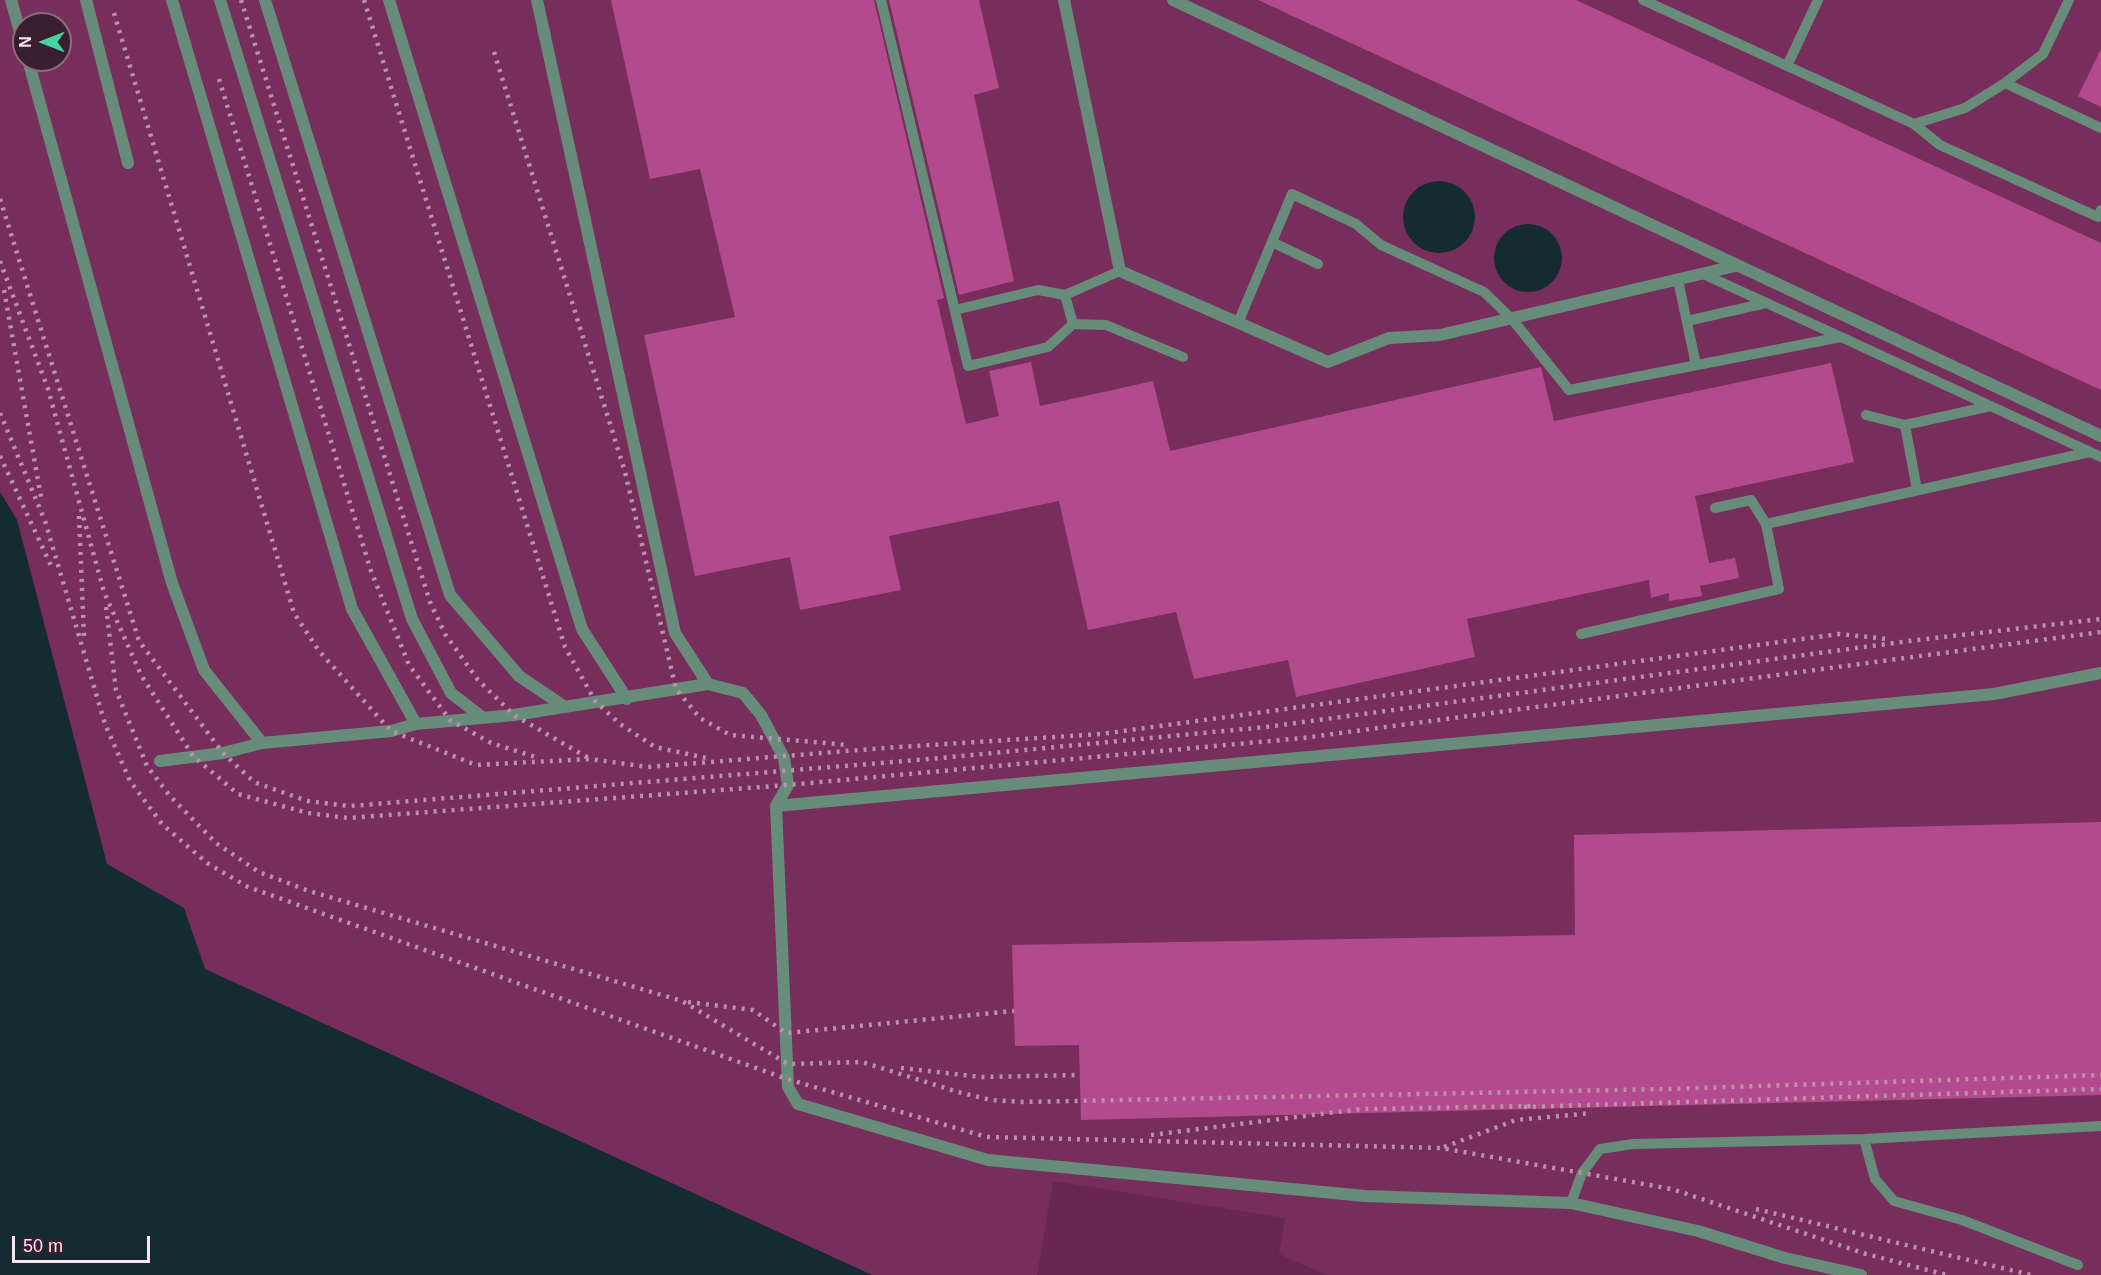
<!DOCTYPE html>
<html>
<head>
<meta charset="utf-8">
<style>
  body { margin:0 }
  #map { position:relative; width:2101px; height:1275px; overflow:hidden; background:#682651; font-family:Arial,sans-serif }
  canvas { display:block }
  .north { position:absolute; left:12px; top:12px; width:60px; height:60px; box-sizing:border-box; background:#3b1d30; border:2px solid #896d7e; border-radius:50%; rotate:270deg; font-size:16px; font-weight:700; line-height:24px; text-align:center; color:#fee5f3 }
  .north::after { content:''; display:block; margin:auto; width:21px; height:27px; background:#46d49e; clip-path:polygon(50% 0,100% 100%,50% 72%,0 100%) }
  .scale { position:absolute; left:12px; top:1236px; width:138px; height:27px; box-sizing:border-box; border:3px solid #fee5f3; border-top:0; padding-left:8px; font-size:18px; line-height:21px; white-space:nowrap; color:#fee5f3; -webkit-text-stroke:4px #3b1d30; paint-order:stroke }
</style>
</head>
<body>
<div id="map">
<canvas width="2101" height="1275"></canvas>
<div class="north">N</div>
<div class="scale">50 m</div>
</div>
<script>
const ctx = document.querySelector('canvas').getContext('2d');
ctx.lineJoin = 'round';
function fill(path, color) { ctx.fillStyle = color; ctx.fill(path, 'evenodd'); }
const poly = rows => new Path2D(rows.map(r => 'M' + r).join(''));
function trace(path, color, width, dash) { ctx.strokeStyle = color; ctx.lineWidth = width; ctx.lineCap = dash ? 'butt' : 'round'; ctx.setLineDash(dash || []); ctx.stroke(path); }
const built = poly([
  [0,0,2101,0,2101,1275,1326,1275,1279,1254,1285,1218,1053,1181,1037,1275,872,1275,205,969,184,908,107,864,17,520,0,492],
  [24,24,60,24,60,60,24,60]
]);
const water = poly([
  '1403 217a36 36 0 1 1 72 0a36 36 0 1 1-72 0Z',
  '1494 258a34 34 0 1 1 68 0a34 34 0 1 1-68 0Z',
  [0,492,17,520,107,864,184,908,205,969,872,1275,0,1275]
]);
const building = poly([
  [611,0,874,0,944,298,937,300,966,424,999,416,989,371,1031,362,1040,406,1153,381,1170,451,1541,367,1554,421,1831,363,1854,462,1695,496,1709,563,1735,558,1739,578,1700,586,1702,596,1669,601,1669,593,1651,598,1649,580,1467,619,1475,657,1296,697,1288,660,1194,679,1176,612,1088,630,1059,501,889,536,901,590,800,610,790,557,695,576,644,335,735,317,700,169,650,179],
  [889,0,979,0,999,88,974,95,1014,281,959,295],
  [1258,0,1576,0,2101,243,2101,390],
  [2101,49,2101,107,2078,96],
  [2101,822,2101,1095,1081,1120,1079,1045,1015,1046,1012,945,1575,935,1574,835]
]);
const service = poly([
  [881,0,968,366,1048,347,1073,324,1106,325,1183,357],
  [1643,0,1914,124,1965,108,2005,83,2043,54,2069,0],
  [1787,66,1818,0],
  [2005,83,2101,128],
  [1914,124,1940,145,2098,217,2101,210],
  [1272,242,1318,264],
  [1678,280,1696,365],
  [1065,295,1073,324],
  [955,310,1038,290,1065,295,1120,271],
  [1687,321,1766,303],
  [1238,323,1292,194,1356,224,1381,245,1484,292,1512,319,1569,390,1841,337,1703,274],
  [1841,337,2101,457],
  [1866,415,1905,425,1917,490],
  [1905,425,1991,406],
  [1766,524,2090,452],
  [1581,634,1779,589,1766,524,1751,500,1715,508],
  [1864,1139,1875,1179,1894,1201,1962,1220,2078,1265],
  [1571,1203,1582,1173,1600,1149,1633,1144,1864,1139,2101,1126]
]);
const minor = poly([
  [11,0,24,46],
  [86,0,128,163],
  [172,0,352,609,416,724],
  [220,0,412,619,451,693,483,718],
  [265,0,450,595,519,676,562,705],
  [389,0,582,629,627,699],
  [537,0,675,633,708,684,743,693,761,715,784,758,788,785,776,806,788,1087,798,1104,988,1160,1365,1196,1571,1203,1698,1231,1785,1258,1861,1275],
  [1064,0,1120,271,1328,362,1389,338,1440,335,1735,266],
  [1173,0,2101,436],
  [28,60,172,583,204,670,262,743],
  [160,761,223,753,262,743,391,731,416,724,514,715,708,684],
  [776,806,1994,694,2101,673]
]);
const rail = poly([
  [241,0,430,602,445,634,478,680,514,715,590,759],
  [364,0,565,647,595,701,620,724,655,747,711,759],
  [114,13,294,613,319,651,391,731,476,765,590,759,648,767,884,748,1101,734,1839,634,1888,639],
  [494,52,625,472,676,689,700,718,730,735,848,745],
  [219,79,371,571,409,665,450,720,491,743,539,758],
  [0,199,139,641,223,753,254,782,307,801,350,806,930,759,1266,727,1909,641,2101,619],
  [0,261,48,389,104,592,141,675,193,756,238,794,308,813,348,818,788,785,1303,738,2101,632],
  [4,290,41,497],
  [0,413,45,521,105,724,130,781,162,824,207,863,248,887,787,1079,987,1137,1441,1148,1672,1189,1866,1254,1947,1275],
  [0,456,53,570],
  [79,516,84,636],
  [106,607,116,690,147,766,170,796,216,843,259,872,309,891,682,1001,788,1064,862,1062,958,1092,991,1100,1023,1102,1666,1089,2101,1075],
  [688,1002,753,1010,786,1033,1014,1011],
  [901,1068,981,1077,1080,1075],
  [1524,1107,2101,1089],
  [1151,1135,1361,1109,1531,1106],
  [1444,1147,1516,1120,1592,1113],
  [1756,1209,2031,1275]
]);
fill(built, '#772e5d');
fill(water, '#152b32');
fill(building, '#b24a8d');
trace(service, '#678c7a', 10);
trace(minor, '#678c7a', 12);
trace(rail, '#bc91ab', 4.5, [3, 6]);
</script>
</body>
</html>
